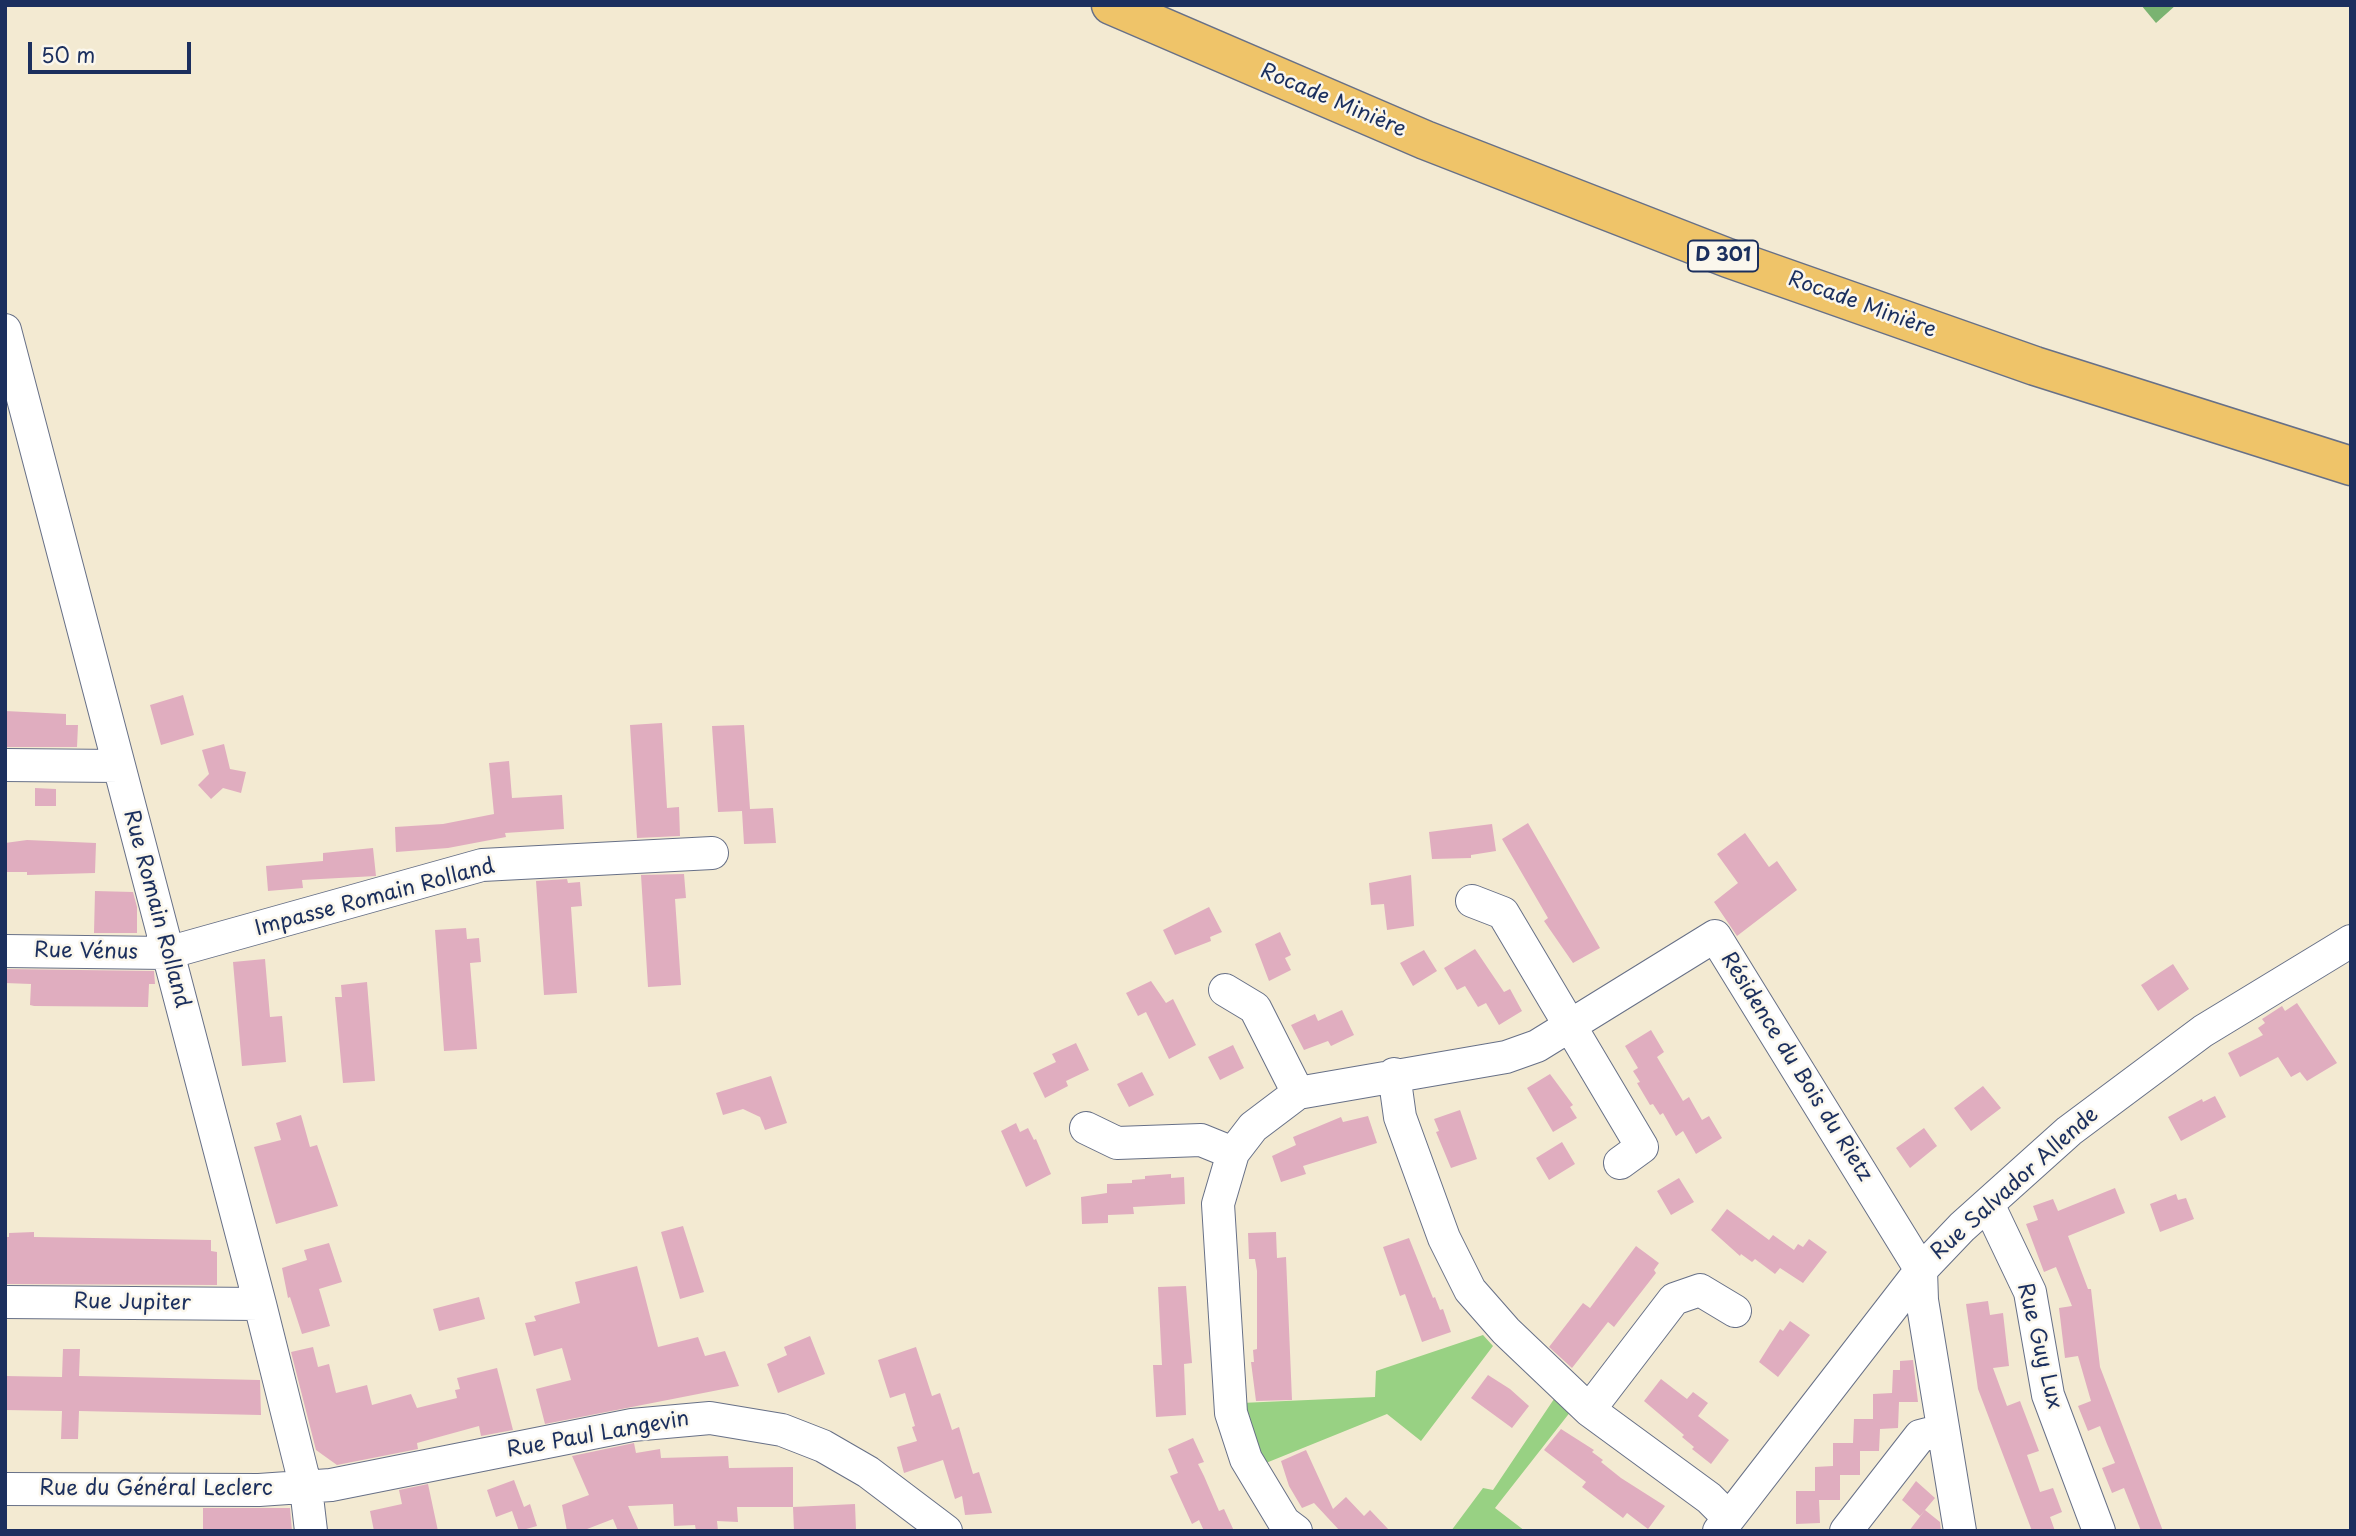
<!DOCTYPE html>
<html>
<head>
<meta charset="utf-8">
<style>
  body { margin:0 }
  #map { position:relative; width:2356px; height:1536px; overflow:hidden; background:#f3ead2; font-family:"Playpen Sans",sans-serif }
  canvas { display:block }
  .frame { position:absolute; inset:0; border:7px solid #1b2f5e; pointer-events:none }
  .scale { position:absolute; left:28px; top:42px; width:163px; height:32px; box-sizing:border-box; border:4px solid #1b2f5e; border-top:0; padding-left:9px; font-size:21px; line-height:24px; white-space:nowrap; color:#1b2f5e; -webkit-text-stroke:5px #fbf7ec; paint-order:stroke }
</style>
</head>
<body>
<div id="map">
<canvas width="2356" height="1536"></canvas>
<div class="frame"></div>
<div class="scale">50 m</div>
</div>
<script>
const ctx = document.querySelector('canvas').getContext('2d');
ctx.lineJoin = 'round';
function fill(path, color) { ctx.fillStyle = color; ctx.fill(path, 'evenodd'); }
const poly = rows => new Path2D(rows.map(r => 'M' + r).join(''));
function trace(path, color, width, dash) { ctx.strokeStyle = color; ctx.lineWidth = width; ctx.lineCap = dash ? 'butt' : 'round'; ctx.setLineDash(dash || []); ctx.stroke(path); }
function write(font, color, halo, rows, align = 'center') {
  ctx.font = font + ' "Playpen Sans",sans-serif'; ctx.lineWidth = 5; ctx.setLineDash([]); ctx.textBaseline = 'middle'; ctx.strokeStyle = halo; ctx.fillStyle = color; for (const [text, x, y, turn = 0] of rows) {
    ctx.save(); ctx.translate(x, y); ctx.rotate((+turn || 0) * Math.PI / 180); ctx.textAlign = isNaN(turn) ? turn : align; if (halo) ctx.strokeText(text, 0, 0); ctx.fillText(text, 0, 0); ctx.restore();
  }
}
const green = poly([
  [1483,1335,1493,1346,1421,1441,1387,1414,1256,1467,1241,1403,1375,1397,1376,1371],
  [1554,1399,1571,1411,1495,1508,1525,1531,1451,1531,1483,1488,1493,1490]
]);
const forest = poly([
  [2141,5,2176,5,2156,23]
]);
const building = poly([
  [183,695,194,735,161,745,150,705],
  [5,711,66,714,66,725,78,725,77,747,5,747],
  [662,723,667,808,679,807,680,836,637,838,630,725],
  [744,725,750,809,773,808,776,843,744,844,742,811,718,812,712,726],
  [224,744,230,769,246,772,241,793,223,788,211,799,198,785,209,774,202,750],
  [509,761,512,798,562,795,564,829,505,833,506,837,448,848,396,852,395,827,443,824,494,814,489,763],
  [35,788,56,789,56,806,35,806],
  [1528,823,1600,948,1573,963,1544,921,1548,918,1502,839],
  [1492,824,1496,851,1471,855,1471,858,1432,859,1429,832],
  [1745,833,1769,867,1777,861,1797,890,1737,936,1714,902,1738,883,1717,854],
  [27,840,96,843,95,873,27,875,27,872,5,872,5,843],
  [373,848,376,876,302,880,303,888,268,891,266,866,323,861,323,853],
  [684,874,686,898,675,899,681,985,648,987,641,875],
  [1411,875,1414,926,1387,930,1384,904,1371,905,1369,883],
  [567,879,568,883,580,882,582,906,571,907,577,993,544,995,536,881],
  [95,891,133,892,137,907,137,933,94,933],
  [1209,907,1222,932,1210,937,1211,941,1175,955,1163,930],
  [466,928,467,939,479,938,481,962,470,963,477,1049,444,1051,435,930],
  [1280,932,1291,955,1285,958,1291,970,1269,981,1255,944],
  [1475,949,1504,992,1510,989,1522,1011,1499,1025,1486,1003,1478,1007,1465,986,1457,990,1444,968],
  [1424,950,1437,971,1413,986,1400,963],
  [265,959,270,1017,282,1016,286,1062,242,1066,233,962],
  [2173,964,2189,989,2158,1011,2141,985],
  [5,969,154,971,155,984,149,984,148,1007,34,1006,30,1005,31,984,5,983],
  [1151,981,1166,1003,1173,999,1196,1045,1169,1059,1146,1012,1138,1016,1126,993],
  [367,982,375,1081,343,1083,335,997,342,997,341,985],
  [2297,1003,2337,1063,2307,1081,2300,1072,2291,1077,2278,1057,2240,1077,2228,1053,2263,1035,2258,1028,2265,1023,2262,1019,2282,1006,2285,1011],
  [1342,1010,1354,1035,1331,1046,1328,1041,1304,1050,1291,1025,1315,1014,1318,1021],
  [1651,1030,1664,1052,1657,1057,1683,1101,1689,1097,1702,1120,1709,1116,1722,1138,1696,1154,1683,1131,1676,1136,1663,1113,1660,1115,1653,1104,1650,1105,1637,1083,1640,1082,1633,1071,1638,1068,1625,1046],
  [1076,1043,1089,1070,1066,1081,1068,1086,1045,1098,1033,1073,1056,1062,1052,1054],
  [1233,1045,1244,1068,1220,1080,1208,1057],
  [1142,1072,1154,1095,1129,1107,1117,1084],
  [1550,1074,1573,1105,1570,1107,1577,1118,1553,1132,1527,1088],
  [771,1076,787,1123,765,1130,760,1117,743,1109,723,1115,716,1093],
  [1983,1086,2001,1108,1971,1131,1954,1108],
  [2215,1096,2226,1117,2181,1141,2168,1117,2202,1099,2203,1102],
  [1460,1110,1477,1159,1451,1168,1436,1132,1439,1131,1434,1119],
  [301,1115,310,1147,317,1145,338,1206,276,1224,254,1147,281,1140,276,1123],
  [1368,1116,1377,1143,1303,1166,1306,1174,1281,1182,1272,1156,1296,1145,1293,1137,1341,1117,1343,1122],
  [1016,1123,1020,1132,1028,1128,1034,1140,1036,1139,1051,1174,1026,1187,1001,1131],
  [1924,1128,1937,1146,1910,1168,1896,1148],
  [1562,1142,1575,1164,1549,1180,1536,1158],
  [1171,1174,1171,1178,1184,1177,1185,1204,1133,1207,1134,1214,1108,1215,1108,1223,1082,1224,1081,1197,1107,1193,1107,1184,1132,1183,1132,1180,1145,1179,1145,1176],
  [1679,1178,1694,1202,1671,1215,1657,1191],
  [2115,1188,2125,1213,2068,1236,2088,1289,2091,1289,2100,1367,2163,1531,2141,1531,2124,1488,2112,1493,2102,1468,2115,1463,2107,1444,2100,1426,2088,1431,2078,1406,2091,1401,2078,1356,2065,1358,2059,1308,2072,1306,2056,1267,2044,1272,2026,1224,2038,1220,2033,1206,2053,1199,2058,1211],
  [2176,1194,2178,1200,2186,1198,2194,1219,2160,1232,2150,1204],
  [1727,1209,1769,1240,1773,1235,1794,1250,1798,1244,1803,1247,1809,1239,1827,1252,1803,1283,1780,1268,1775,1274,1755,1259,1752,1262,1741,1254,1740,1256,1711,1230],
  [683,1226,704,1292,680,1299,661,1232],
  [34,1232,34,1237,211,1240,211,1251,217,1252,217,1285,5,1284,5,1237,9,1237,9,1233],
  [1276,1232,1277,1258,1286,1257,1292,1400,1256,1401,1251,1362,1254,1362,1253,1350,1257,1349,1257,1271,1255,1259,1249,1259,1248,1233],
  [1409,1238,1433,1298,1435,1297,1440,1310,1443,1309,1451,1332,1422,1342,1405,1294,1400,1296,1383,1247],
  [329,1243,342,1282,319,1289,330,1326,302,1334,290,1297,288,1298,282,1268,307,1260,304,1250],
  [1636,1246,1659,1263,1654,1270,1656,1273,1614,1327,1608,1322,1572,1368,1549,1347,1583,1303,1590,1308],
  [637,1266,658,1347,698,1337,705,1356,725,1351,739,1386,545,1424,536,1389,571,1380,562,1348,534,1356,525,1323,536,1321,534,1316,580,1303,575,1282],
  [1186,1286,1192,1363,1184,1364,1186,1415,1156,1417,1153,1365,1162,1365,1158,1287],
  [479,1297,485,1319,439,1331,433,1309],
  [1988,1301,1990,1315,2003,1313,2009,1366,1993,1368,2007,1406,2020,1401,2039,1451,2027,1455,2040,1492,2053,1488,2062,1512,2050,1517,2055,1531,2032,1531,1978,1389,1966,1304],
  [1790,1321,1810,1335,1778,1377,1759,1362,1780,1329,1783,1331],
  [810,1336,825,1374,778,1393,767,1364,787,1355,784,1347],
  [313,1347,318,1367,329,1364,336,1393,367,1385,372,1405,411,1394,417,1408,457,1398,455,1390,460,1389,457,1378,497,1368,513,1430,481,1436,479,1426,417,1443,418,1449,337,1465,316,1450,291,1352],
  [916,1347,932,1396,940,1393,952,1430,959,1427,973,1474,979,1472,992,1513,965,1515,962,1496,955,1499,943,1460,904,1473,897,1447,917,1441,912,1427,915,1426,905,1393,890,1398,878,1360],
  [63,1349,80,1349,79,1376,260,1380,261,1415,79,1411,78,1439,61,1439,62,1411,5,1410,5,1376,62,1377],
  [1913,1360,1918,1402,1899,1402,1898,1428,1880,1429,1879,1451,1860,1451,1860,1475,1840,1475,1840,1500,1819,1500,1820,1523,1796,1524,1796,1491,1815,1491,1815,1467,1833,1466,1833,1443,1853,1443,1854,1419,1873,1419,1873,1394,1892,1393,1893,1370,1900,1370,1900,1361],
  [1488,1375,1510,1389,1529,1406,1512,1428,1471,1398],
  [1661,1379,1687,1399,1693,1392,1708,1403,1698,1416,1729,1440,1711,1464,1692,1449,1694,1447,1682,1437,1684,1435,1644,1401],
  [1561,1429,1594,1450,1592,1452,1603,1460,1601,1462,1621,1478,1665,1506,1648,1529,1627,1513,1623,1518,1582,1487,1586,1482,1544,1450],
  [1193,1438,1204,1462,1198,1464,1204,1476,1219,1511,1224,1509,1234,1531,1204,1531,1199,1520,1192,1524,1170,1476,1178,1473,1168,1449],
  [634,1443,636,1453,660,1449,661,1458,728,1456,729,1468,793,1467,793,1507,737,1507,738,1522,717,1521,718,1531,696,1531,695,1525,674,1526,673,1504,628,1506,639,1531,618,1531,613,1519,582,1531,567,1531,562,1505,589,1495,572,1456],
  [1306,1450,1333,1509,1346,1497,1364,1516,1370,1510,1390,1531,1340,1531,1314,1503,1302,1508,1289,1486,1281,1461],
  [514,1480,524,1507,530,1504,537,1526,519,1531,512,1511,496,1517,487,1490],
  [1916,1481,1935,1498,1920,1516,1902,1500],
  [428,1484,438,1531,374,1531,370,1511,402,1504,399,1490],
  [855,1504,856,1530,794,1531,793,1507],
  [203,1508,290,1508,292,1531,203,1531],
  [1925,1510,1940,1522,1941,1531,1909,1531]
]);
const minor = poly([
  [5,330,260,1304,306,1488,311,1531],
  [5,765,119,766],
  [1472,901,1503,913,1642,1147,1620,1163],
  [5,951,167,953,482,865,712,853],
  [1225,990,1255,1008,1298,1093],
  [1394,1074,1400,1117,1444,1238,1470,1290,1506,1331,1589,1410,1709,1498,1729,1518],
  [1086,1128,1117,1143,1201,1140,1233,1153],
  [1988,1204,2030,1292,2048,1395,2099,1531],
  [5,1302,260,1304],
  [1589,1410,1674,1299,1700,1290,1735,1311],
  [5,1489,259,1490,331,1485,632,1425,710,1418,782,1430,823,1446,868,1472,946,1531],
  [1296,1531,1284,1522,1246,1459,1231,1413,1218,1204,1233,1153,1253,1127,1298,1093,1506,1057,1537,1046,1715,936,1921,1270,1922,1300,1960,1531],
  [1719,1531,1921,1270,1962,1227,2069,1131,2203,1031,2351,941],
  [1846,1531,1920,1436,1943,1430]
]);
const highway = poly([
  [1111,5,1425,140,1728,258,2035,366,2351,466]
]);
const shields = [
  [1723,256,70]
];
const shieldNames = [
  ["D 301",1723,256]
];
const streetNames = [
  ["Rocade Minière",1333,101,23],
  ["Rocade Minière",1862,305,20],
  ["Impasse Romain Rolland",375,898,-15],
  ["Rue Romain Rolland",156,909,75],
  ["Rue Vénus",86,952,1],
  ["Résidence du Bois du Rietz",1796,1067,58],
  ["Rue Salvador Allende",2015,1184,-42],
  ["Rue Jupiter",132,1303,1],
  ["Rue Guy Lux",2039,1346,76],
  ["Rue Paul Langevin",598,1435,-10],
  ["Rue du Général Leclerc",156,1489]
];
fill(green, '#98d183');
fill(forest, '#7ab371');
fill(building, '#e0adbf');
trace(minor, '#677087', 34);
trace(highway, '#677087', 41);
trace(minor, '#fff', 32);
trace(highway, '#efc469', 38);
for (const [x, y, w] of shields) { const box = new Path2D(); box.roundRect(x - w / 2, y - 15.5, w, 31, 5); ctx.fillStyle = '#fbf7ec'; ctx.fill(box); trace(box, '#1b2f5e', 2); }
write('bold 19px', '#1b2f5e', null, shieldNames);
write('21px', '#1b2f5e', '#fbf7ec', streetNames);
</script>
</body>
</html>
